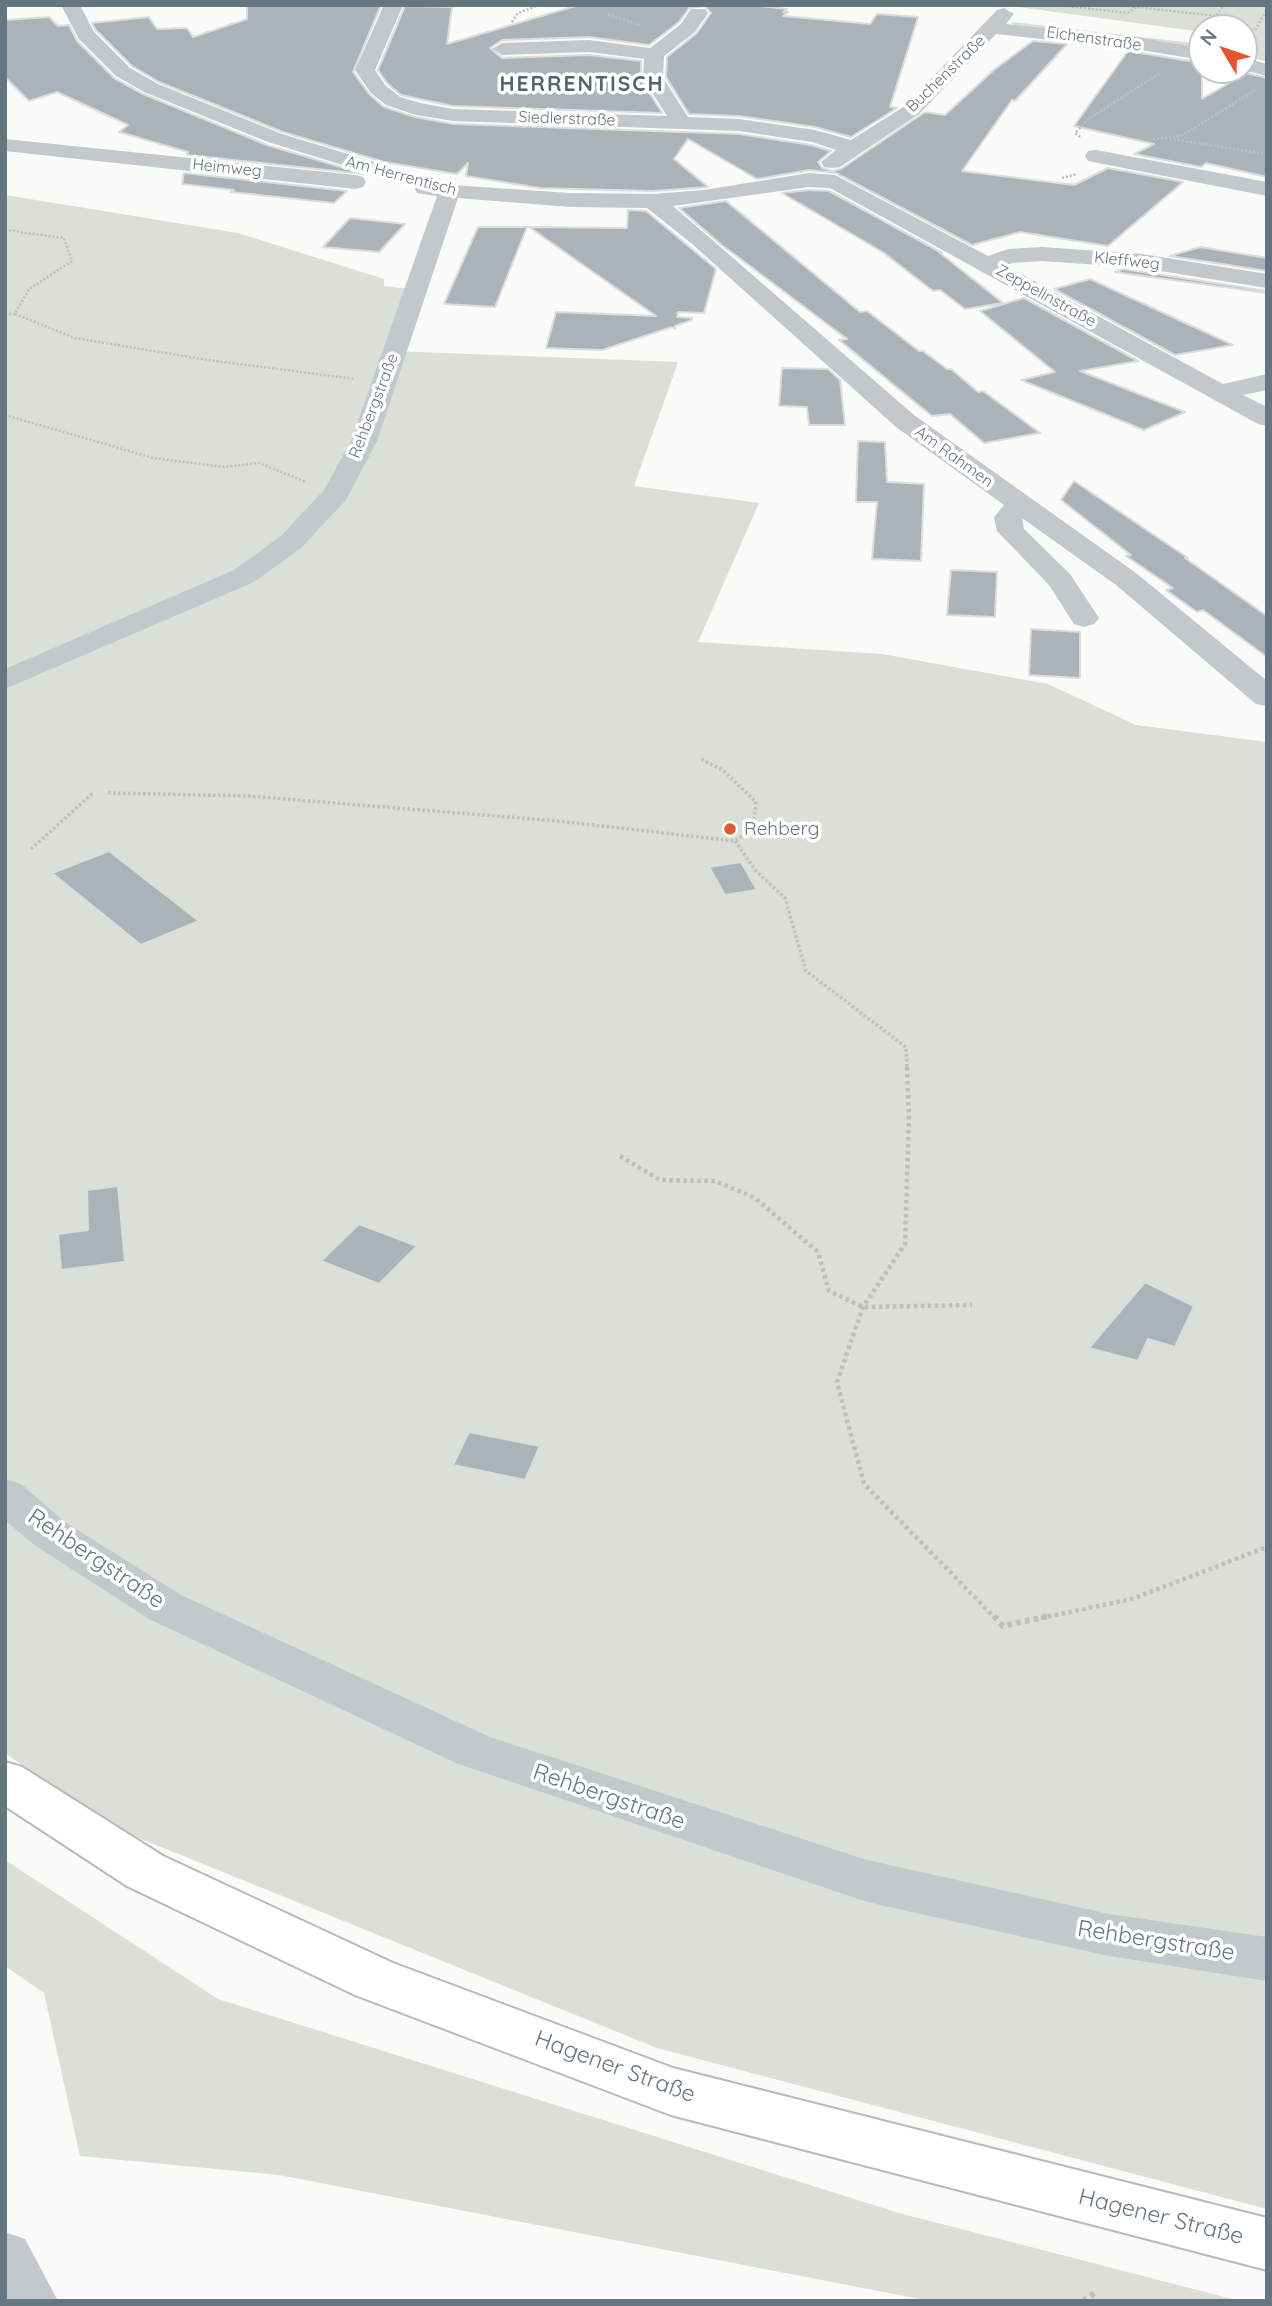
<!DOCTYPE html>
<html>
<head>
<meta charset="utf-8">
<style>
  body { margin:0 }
  #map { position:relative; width:1272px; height:2306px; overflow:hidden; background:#fafaf8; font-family:Quicksand,sans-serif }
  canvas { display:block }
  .frame { position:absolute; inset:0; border:7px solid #657683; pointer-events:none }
  .north { position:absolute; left:1188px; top:14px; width:70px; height:70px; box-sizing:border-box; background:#fff; border:2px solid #c1c8cd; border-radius:50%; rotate:309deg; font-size:19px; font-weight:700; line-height:28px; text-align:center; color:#657683 }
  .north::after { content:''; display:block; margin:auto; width:24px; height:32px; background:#e4572e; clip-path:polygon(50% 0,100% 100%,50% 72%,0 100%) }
</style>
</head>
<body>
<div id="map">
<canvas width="1272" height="2306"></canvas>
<div class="frame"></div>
<div class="north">N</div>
</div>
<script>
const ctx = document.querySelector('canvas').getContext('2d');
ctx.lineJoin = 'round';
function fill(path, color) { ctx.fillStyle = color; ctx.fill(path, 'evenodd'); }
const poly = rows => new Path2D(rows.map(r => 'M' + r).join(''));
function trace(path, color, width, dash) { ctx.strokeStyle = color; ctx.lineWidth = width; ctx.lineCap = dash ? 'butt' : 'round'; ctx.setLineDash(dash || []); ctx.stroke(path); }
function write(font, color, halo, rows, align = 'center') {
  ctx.font = font + ' Quicksand,sans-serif'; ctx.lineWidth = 7; ctx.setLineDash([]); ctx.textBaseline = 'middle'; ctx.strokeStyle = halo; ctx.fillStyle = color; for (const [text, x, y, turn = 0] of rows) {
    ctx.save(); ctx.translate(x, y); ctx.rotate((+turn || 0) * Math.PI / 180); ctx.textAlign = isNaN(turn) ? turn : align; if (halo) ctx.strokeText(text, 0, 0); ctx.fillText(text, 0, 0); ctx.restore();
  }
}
const green = poly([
  [1004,5,1267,5,1267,62,1244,55,1244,28,1202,28,1202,32],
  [1013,22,1201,44,1202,51,1014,25,1011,23],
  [5,195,238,233,384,279,384,286,410,289,392,351,678,362,634,486,759,503,698,642,882,654,1048,684,1136,725,1267,742,1267,2209,657,2048,107,1825,5,1753],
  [5,1860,218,1999,899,2213,1240,2301,930,2301,279,2175,80,2156,44,1993,5,1966]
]);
const building = poly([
  [247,5,381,5,353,72,369,94,384,107,415,117,453,124,739,134,811,145,831,151,818,162,822,168,832,171,841,169,925,112,945,115,995,69,1033,41,1067,44,1015,101,1012,100,962,171,1074,185,1108,168,1183,182,1108,246,1020,232,972,245,836,173,809,170,757,179,688,139,674,159,708,187,653,191,540,188,466,176,468,163,457,174,384,162,283,132,159,82,132,66,96,30,92,23,149,17,157,29,187,28,193,37,247,19,247,5],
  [579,5,751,5,787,9,783,12,788,12,783,16,870,24,877,14,918,17,890,107,897,108,851,137,815,127,739,116,689,114,666,77,667,57,697,33,711,13,705,6,689,8,679,22,649,45,589,37,502,40,490,48,502,58,589,55,641,61,641,79,662,113,453,106,401,95,387,83,378,70,405,6,452,7,447,44,579,5],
  [49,17,58,26,69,25,77,41,114,78,143,94,267,145,364,174,187,155,188,152,119,132,128,125,57,92,29,101,5,77,5,20,49,17],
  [1128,51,1202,63,1202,99,1246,73,1267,78,1267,177,1206,163,1201,167,1134,154,1154,144,1074,126,1128,51],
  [184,173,347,191,334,203,231,192,234,190,182,184,184,173],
  [809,190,829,191,942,253,940,253,1003,303,965,309,940,290,933,291,884,253,782,193,809,190],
  [726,201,860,312,867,311,919,351,923,351,947,369,951,369,978,392,983,391,1040,433,984,443,950,414,932,416,839,340,847,339,722,245,679,208,726,201],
  [628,210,646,211,716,269,704,313,678,312,677,317,692,318,692,320,675,326,675,329,672,327,602,350,546,348,556,312,656,316,529,227,627,228,628,210],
  [350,218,405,224,379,252,323,247,350,218],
  [478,227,527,227,495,307,444,304,478,227],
  [1200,247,1267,258,1267,271,1170,256,1200,247],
  [1123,269,1267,291,1267,293,1115,272,1123,269],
  [1090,279,1233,345,1175,355,1054,289,1090,279],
  [1024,298,1138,361,1080,371,1185,412,1144,430,1021,380,1055,372,980,311,1024,298],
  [782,368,828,369,840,380,845,425,809,425,807,407,779,406,782,368],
  [858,441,885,442,887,482,924,484,921,561,872,559,877,502,856,502,858,441],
  [1074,481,1188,558,1185,558,1267,616,1267,657,1203,610,1197,612,1166,590,1173,588,1126,556,1131,555,1061,500,1074,481],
  [951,570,997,572,995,617,947,615,951,570],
  [1031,629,1080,632,1080,678,1029,675,1031,629],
  [109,851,199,921,141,945,52,873,109,851],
  [741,862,757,890,725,895,709,867,741,862],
  [118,1186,125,1262,61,1270,58,1234,88,1230,87,1190,118,1186],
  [359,1224,417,1246,379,1284,321,1261,359,1224],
  [1145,1282,1194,1306,1175,1347,1148,1339,1138,1361,1089,1348,1145,1282],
  [469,1432,540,1446,525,1480,453,1465,469,1432]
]);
const pathFar3 = poly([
  [1056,5,1128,13,1136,7,1216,16],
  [1116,5,1135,7],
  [608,14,640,25],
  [512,22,518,13,539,5],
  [1207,28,1224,5],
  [1244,34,1255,30,1267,9],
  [1080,137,1075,133,1090,118,1160,73],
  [1153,139,1181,136,1254,91],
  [1170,139,1267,154],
  [1062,178,1077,174],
  [5,230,64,238,72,261,29,289,15,314,75,338,208,360,355,379],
  [5,314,15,314],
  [5,415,153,458,224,467,259,463,306,482]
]);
const pathFar2 = poly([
  [108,793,248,796,558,821,735,841,753,828,756,802,724,771,701,759],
  [735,841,756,871,785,898,806,971,906,1047,907,1068],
  [31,849,94,792]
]);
const pathFar1 = poly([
  [907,1067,909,1117,905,1244,863,1307,837,1382,864,1484,995,1618],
  [620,1156,660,1180,715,1181,755,1198,818,1252,829,1291,863,1307,972,1305],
  [1041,1618,1132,1599,1267,1547]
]);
const path = poly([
  [994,1616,1003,1626,1049,1616],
  [1083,2301,1094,2293]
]);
const minor = poly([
  [61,5,80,5,94,32,130,68,158,84,282,134,451,185,570,193,653,194,704,190,809,173,835,175,988,256,1008,249,1042,247,1142,254,1267,274,1267,288,1142,268,1042,261,1012,263,1006,266,1223,384,1267,374,1267,390,1243,395,1267,407,1267,426,1258,424,830,188,809,187,673,206,914,415,1136,573,1267,681,1267,706,1256,704,1116,585,1022,518,1024,529,1070,574,1099,618,1094,624,1084,627,1074,624,1049,585,997,531,994,517,1004,505,896,427,691,243,647,208,570,207,458,198,377,441,346,500,301,548,254,582,5,689,5,669,234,570,281,536,324,490,351,441,437,196,417,193,414,187,268,142,144,92,116,76,79,39,61,5],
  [384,5,403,5,375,70,385,85,400,97,420,103,453,109,667,116,643,78,644,59,589,52,502,55,492,49,502,43,589,40,650,48,681,24,691,9,705,9,708,13,695,32,664,56,663,78,688,117,739,119,815,130,851,140,905,106,997,10,1004,8,1014,14,1006,24,1141,38,1202,48,1202,60,1141,50,996,34,919,114,840,167,832,168,824,167,821,162,836,150,812,142,739,131,453,121,416,115,386,105,371,93,355,70,384,5],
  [1244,58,1267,64,1267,76,1244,70,1244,58],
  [5,139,355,175,363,177,366,182,363,187,355,189,5,151,5,139],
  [1096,150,1267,182,1267,196,1088,161,1085,156,1088,151,1096,150],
  [5,1479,21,1484,65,1522,181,1595,490,1737,867,1860,1109,1914,1267,1937,1267,1981,1109,1956,867,1902,456,1763,149,1619,33,1544,5,1520,5,1479],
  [5,2232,25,2239,58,2301,5,2301,5,2232]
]);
const major = poly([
  [5,1762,22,1767,163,1856,393,1963,673,2068,1267,2218,1267,2270,671,2115,355,1995,127,1886,5,1806,5,1762]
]);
const markers = [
  [730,829,7,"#e4572e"]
];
const farStreetnames = [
  ["Eichenstraße",1094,39,8],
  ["Buchenstraße",946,74,-44],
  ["Siedlerstraße",567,119,2],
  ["Heimweg",227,168,6],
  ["Am Herrentisch",401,176,15],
  ["Kleffweg",1127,261,6],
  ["Zeppelinstraße",1046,296,29],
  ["Rehbergstraße",374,406,-69],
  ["Am Rahmen",954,457,36]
];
const poiNames = [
  ["Rehberg",744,829]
];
const farDistrictnames = [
  ["HERRENTISCH",582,85]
];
const nearStreetnames = [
  ["Rehbergstraße",96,1559,34],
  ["Rehbergstraße",609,1797,19],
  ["Rehbergstraße",1156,1941,9],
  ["Hagener Straße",615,2067,20],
  ["Hagener Straße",1161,2217,14]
];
fill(green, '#dadfd7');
fill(building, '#aab3b9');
trace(building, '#dcdcda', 2);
trace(major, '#b5babe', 4);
trace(pathFar3, '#bbbfc2', 2.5, [2, 2]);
trace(pathFar2, '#bbbfc2', 3.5, [2.5, 2.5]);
trace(pathFar1, '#bbbfc2', 4.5, [3.5, 3.5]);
trace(path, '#bbbfc2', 6, [4.5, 4.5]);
fill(minor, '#c3c8cc');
fill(major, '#fff');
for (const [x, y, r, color] of markers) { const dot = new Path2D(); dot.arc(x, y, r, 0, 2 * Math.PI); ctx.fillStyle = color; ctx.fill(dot); trace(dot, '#fff', 2.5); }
write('16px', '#657683', '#fff', farStreetnames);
write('19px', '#657683', '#fff', poiNames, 'left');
ctx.letterSpacing = '2px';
write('bold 21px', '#57646e', '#fff', farDistrictnames);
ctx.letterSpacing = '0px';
write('23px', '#657683', '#fff', nearStreetnames);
</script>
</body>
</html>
